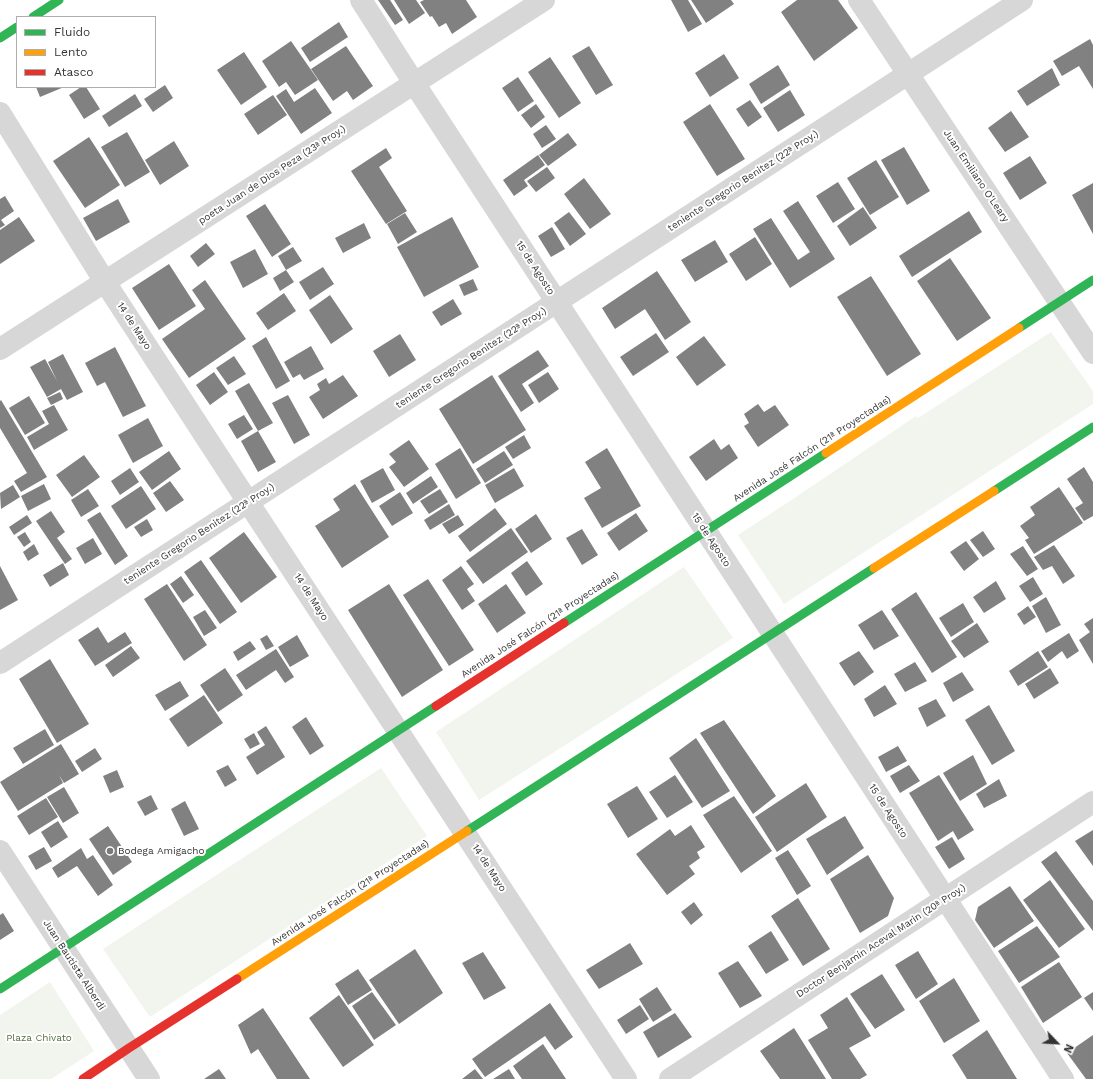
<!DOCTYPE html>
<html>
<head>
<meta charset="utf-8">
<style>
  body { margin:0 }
  #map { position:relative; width:1093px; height:1079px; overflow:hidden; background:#fff; font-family:"Work Sans",sans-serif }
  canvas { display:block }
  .legend { position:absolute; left:16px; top:16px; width:140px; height:72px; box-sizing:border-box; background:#fff; border:1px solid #adadad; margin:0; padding:5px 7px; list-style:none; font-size:12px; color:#333 }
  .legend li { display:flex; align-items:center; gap:8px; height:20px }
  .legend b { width:20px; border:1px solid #adadad }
  .north { position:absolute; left:1037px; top:1023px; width:40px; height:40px; -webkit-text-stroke:3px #fff; paint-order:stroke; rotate:115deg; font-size:11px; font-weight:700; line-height:16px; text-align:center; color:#333 }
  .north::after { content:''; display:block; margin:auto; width:14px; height:18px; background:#333; clip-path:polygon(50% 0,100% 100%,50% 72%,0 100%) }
</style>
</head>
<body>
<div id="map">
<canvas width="1093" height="1079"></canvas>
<ul class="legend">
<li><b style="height:5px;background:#30b455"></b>Fluido</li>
<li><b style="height:5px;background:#ff9f0a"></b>Lento</li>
<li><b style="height:5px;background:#e5322d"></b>Atasco</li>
</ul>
<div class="north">N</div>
</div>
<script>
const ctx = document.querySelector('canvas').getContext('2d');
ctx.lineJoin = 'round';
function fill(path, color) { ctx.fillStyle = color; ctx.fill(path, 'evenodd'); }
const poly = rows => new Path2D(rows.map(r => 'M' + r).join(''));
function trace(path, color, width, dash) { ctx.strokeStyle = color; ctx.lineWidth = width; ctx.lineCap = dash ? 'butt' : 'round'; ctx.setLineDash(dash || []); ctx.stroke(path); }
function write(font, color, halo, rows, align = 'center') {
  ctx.font = font + ' "Work Sans",sans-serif'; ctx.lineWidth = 4; ctx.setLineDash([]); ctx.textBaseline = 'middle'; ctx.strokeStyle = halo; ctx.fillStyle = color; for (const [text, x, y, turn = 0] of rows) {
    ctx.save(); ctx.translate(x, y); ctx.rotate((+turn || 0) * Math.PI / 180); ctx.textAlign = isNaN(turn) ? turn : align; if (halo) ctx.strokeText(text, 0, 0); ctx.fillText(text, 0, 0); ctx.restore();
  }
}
const green = poly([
  [1051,332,1093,391,1093,404,784,604,738,535,790,501,916,416,918,418],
  [684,567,733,638,479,800,436,732],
  [381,768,427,836,150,1017,103,949],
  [50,982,94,1051,51,1079,0,1079,0,1015]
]);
const building = poly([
  [378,0,390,0,403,20,395,25],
  [394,0,416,0,425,13,409,24],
  [424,0,466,0,477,17,452,34,446,23,439,27,432,16,430,17,420,2],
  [671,0,688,0,702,24,688,32],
  [691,0,731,0,734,4,706,23],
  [797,0,838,0,858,28,814,61,781,12],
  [339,22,348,37,310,62,301,48],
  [1090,39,1093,45,1093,89,1079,66,1062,76,1053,61],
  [291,41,318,80,295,95,286,82,279,87,262,61],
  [346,46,373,86,353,100,347,91,333,101,311,69],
  [589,46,613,85,596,95,572,56],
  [244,52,267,87,241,105,217,70],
  [724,54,739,78,710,97,695,73],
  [550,57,581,103,559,118,528,72],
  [778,65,790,85,761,104,749,84],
  [1052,68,1060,85,1027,106,1017,91],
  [518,77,534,101,518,112,502,88],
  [165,85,173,98,153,112,144,99],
  [36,87,64,87,40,97],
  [81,87,86,87,100,109,84,119,69,95],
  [315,88,332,113,301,134,276,96,286,89,294,102],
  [790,90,805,115,778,132,763,108],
  [135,94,142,106,109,127,102,116],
  [273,95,287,115,258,135,244,114],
  [750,100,762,117,748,127,736,109],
  [536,104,545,117,531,128,521,115],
  [710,104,745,159,717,176,683,122],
  [1011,111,1029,137,1005,152,988,128],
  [546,125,556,139,542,148,533,134],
  [127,132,150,172,125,187,101,147],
  [568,133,577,145,548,166,539,155],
  [89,137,120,185,85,208,53,161],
  [174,141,189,166,160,185,145,160],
  [904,147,930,191,907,205,881,160],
  [386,148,392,158,379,167,407,211,386,224,351,171],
  [538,155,545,165,524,180,528,186,514,196,503,180],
  [1030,156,1047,183,1020,200,1003,173],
  [876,160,899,197,870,215,847,178],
  [547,167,555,178,536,192,527,181],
  [584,178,611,214,590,229,564,194],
  [838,182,855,209,833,223,816,196],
  [1093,183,1093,234,1072,195],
  [5,196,14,211,1,220,5,225,0,228,0,199],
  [118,199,130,222,96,241,83,218],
  [798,201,835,259,790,288,753,229,771,218,798,260,810,252,783,211],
  [265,204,291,244,272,257,246,216],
  [863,207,877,228,850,246,837,226],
  [969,211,982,232,912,277,899,256],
  [569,212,586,234,570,246,554,223],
  [405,213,417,232,398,244,387,224],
  [19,217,35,241,0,264,0,230],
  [452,217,479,267,424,297,397,247],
  [364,223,371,238,343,253,335,238],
  [552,227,565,249,551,257,538,236],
  [755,237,772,264,746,281,729,254],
  [715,240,728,262,695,282,681,260],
  [206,243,215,254,198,267,190,256],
  [293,247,302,261,286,270,278,256],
  [255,249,268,274,243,288,230,262],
  [950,258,991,318,957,341,917,281],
  [169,264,196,306,159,330,132,288],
  [323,267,334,284,310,300,299,282],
  [286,270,294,282,280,291,273,278],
  [657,271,691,322,665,340,645,309,615,329,602,308],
  [871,276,921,354,887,376,837,297],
  [473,279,478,290,464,296,459,285],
  [205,280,246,339,189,378,162,339,205,309,192,290],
  [284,293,296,311,268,330,256,313],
  [330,295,353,329,331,344,309,310],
  [453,299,462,314,441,326,432,312],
  [656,333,669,352,633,376,620,357],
  [400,334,416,360,389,377,373,351],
  [704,336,726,365,697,386,676,357],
  [266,337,290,381,276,389,252,346],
  [311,346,324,369,304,380,300,374,293,378,284,362],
  [115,347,146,406,123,417,105,382,97,386,85,363],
  [538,350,549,366,522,384,534,403,521,412,498,376],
  [63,354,83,392,67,400,61,389,47,397,30,367,45,359,57,381,48,362],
  [234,356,246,374,228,385,216,368],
  [214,372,228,392,210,405,196,385],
  [548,372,559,389,539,403,528,385],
  [343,375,358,396,323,419,309,397,320,390,317,384,326,378,329,384],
  [492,375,526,430,473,464,439,409],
  [249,383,273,423,258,431,235,391],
  [60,392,63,399,51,405,47,398],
  [288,395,310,435,294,444,272,403],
  [29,396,45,423,25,435,9,408],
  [1,400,47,477,21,492,14,481,27,473,0,428,0,401],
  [758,404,764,412,775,405,789,425,758,447,744,426,749,423,744,414],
  [54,405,68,430,34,450,27,437,49,424,42,411],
  [244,415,253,429,237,439,228,424],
  [148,418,163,446,133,463,118,435],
  [258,431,276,462,258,472,241,441],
  [524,435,531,448,513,459,505,447],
  [714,439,721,450,729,444,738,458,706,481,689,457],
  [409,440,429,469,404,487,389,467,396,462,389,454],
  [460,448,481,483,456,499,435,464],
  [607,448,641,506,602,528,584,498,601,488,585,462],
  [169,451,181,469,152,490,139,472],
  [504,451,513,465,485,483,476,469],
  [84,455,100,477,72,497,56,475],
  [1084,467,1093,482,1093,516,1084,521,1075,508,1083,503,1067,479],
  [130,468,139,482,120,495,111,481],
  [383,468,395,490,372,503,360,481],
  [514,468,524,486,495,503,485,485],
  [431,476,438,487,413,504,406,493],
  [170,481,184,500,166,512,153,493],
  [44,484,51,499,28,511,21,496],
  [355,484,389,537,342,568,315,526,340,510,333,499],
  [13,485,20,497,1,509,0,493],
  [141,486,156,509,126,529,111,506],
  [1059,487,1083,523,1034,554,1025,540,1029,538,1020,526,1035,515,1030,507],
  [88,489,99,506,81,517,71,500],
  [440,489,448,502,429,514,420,501],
  [400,492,413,513,392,526,379,506],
  [449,504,455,515,430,530,424,520],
  [495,508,507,524,470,552,458,536],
  [51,511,65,532,57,538,72,559,65,564,36,521],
  [100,512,128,556,115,565,87,520],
  [636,513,648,531,619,551,607,533],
  [536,514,552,539,531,553,515,529],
  [27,515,32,523,14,535,9,527],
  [458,515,464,525,449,534,442,524],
  [147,519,153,530,141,537,134,527],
  [511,528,528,552,483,584,466,561],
  [582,529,598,555,582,565,566,538],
  [983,531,995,549,983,557,970,540],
  [25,532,31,542,24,547,17,537],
  [244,532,277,577,241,603,209,558],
  [93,538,102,554,85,564,76,548],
  [966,541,979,559,964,571,950,552],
  [34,544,39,554,28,561,23,552],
  [1054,545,1075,576,1063,584,1052,566,1043,570,1034,557],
  [1023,546,1038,569,1027,576,1010,554],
  [201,560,237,612,220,624,184,572],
  [527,561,543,584,526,596,511,573],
  [63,563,69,575,50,587,43,575],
  [0,566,18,600,0,610],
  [461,566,474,584,467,589,475,601,462,610,442,580],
  [181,576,194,595,183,603,170,584],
  [1033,577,1043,594,1030,602,1019,586],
  [428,579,474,650,449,666,403,595],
  [996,581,1006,599,984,613,973,597],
  [167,584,207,645,184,661,144,599],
  [389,584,443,670,402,697,348,610],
  [506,584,526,613,497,633,478,604],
  [916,592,957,657,932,673,891,609],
  [1046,597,1061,625,1046,633,1032,606],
  [963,603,974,622,951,637,939,618],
  [1028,606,1036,617,1024,625,1017,614],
  [205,610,217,628,204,636,193,617],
  [882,610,899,636,874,650,858,625],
  [1093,618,1093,664,1079,640,1090,632,1084,624],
  [977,623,989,642,964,658,951,641],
  [98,627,108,643,125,632,132,643,95,666,78,640],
  [1069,633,1079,651,1067,659,1062,651,1048,662,1041,651],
  [267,635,274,646,266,650,260,639],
  [297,635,309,656,290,667,278,647],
  [250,641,256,649,238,661,233,652],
  [131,646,140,658,113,677,105,665],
  [276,649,294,677,285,683,276,670,246,690,236,675],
  [859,651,874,672,854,686,839,663],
  [1038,651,1048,667,1018,686,1009,671],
  [50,659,89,724,57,743,19,679],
  [915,662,927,681,905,692,894,674],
  [225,668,243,695,218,712,200,685],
  [1050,668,1059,683,1034,699,1025,684],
  [962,672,974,690,953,702,943,683],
  [180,681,189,696,165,711,155,695],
  [885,685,897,704,874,717,864,699],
  [204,695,223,723,188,747,169,719],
  [936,699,946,716,927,727,918,708],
  [989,705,1015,751,992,765,965,720],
  [306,717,324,746,310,755,292,727],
  [724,720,776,796,753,814,700,733],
  [266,726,285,757,257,775,246,757,265,745,257,732],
  [45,729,54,745,23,764,13,748],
  [254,733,260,744,250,749,244,739],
  [696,738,730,791,702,808,669,758],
  [61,744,79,774,64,783,59,775,63,783,18,811,0,782],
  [898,746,907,761,886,772,878,757],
  [95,748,102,759,82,772,75,761],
  [973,755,987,784,960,801,943,773],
  [228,765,237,780,225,787,216,771],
  [909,765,920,781,900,793,890,776],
  [117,770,124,787,110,793,103,776],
  [675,775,693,802,667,818,649,792],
  [939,775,974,830,958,840,953,831,938,841,909,793],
  [999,779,1007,796,984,808,976,794],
  [806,783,827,817,777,852,755,817],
  [637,786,658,819,628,838,607,804],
  [64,787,79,813,63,823,47,797],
  [151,795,158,809,145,816,137,802],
  [734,796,772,851,741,873,703,815],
  [46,798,58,817,29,835,17,816],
  [185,801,199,829,184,836,171,809],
  [845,816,864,848,827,875,806,839],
  [58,821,68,837,51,848,41,832],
  [691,825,705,847,697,852,700,858,689,866,695,874,667,895,636,854,670,829,675,836],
  [108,826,132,862,113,875,89,839],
  [1093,830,1093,866,1075,841],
  [952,837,965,859,949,869,935,847],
  [44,847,52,861,36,870,28,856],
  [81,848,87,859,93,855,113,885,98,896,77,866,58,878,52,868],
  [788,850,811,886,797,895,775,858],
  [1056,851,1093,901,1093,931,1041,862],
  [868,855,894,898,888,916,860,933,830,879],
  [1050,880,1085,929,1059,948,1023,900],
  [1010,886,1034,921,994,948,975,920,978,907],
  [798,898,830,949,803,966,771,916],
  [694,902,703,915,691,925,681,912],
  [3,913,14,931,0,940,0,915],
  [1037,926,1060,957,1019,983,998,951],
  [771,931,789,960,766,974,748,946],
  [630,943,643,964,599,989,586,970],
  [415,949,443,993,399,1024,369,980],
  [918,951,938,984,916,999,895,965],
  [483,952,506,988,484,1000,462,963],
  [738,961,762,996,740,1008,718,973],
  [1059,962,1082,997,1043,1023,1021,987],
  [358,969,372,990,348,1005,335,984],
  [882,974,905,1010,875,1029,850,994],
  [954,978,980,1021,944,1043,919,1001],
  [657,987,672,1010,653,1022,639,999],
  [372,992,396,1025,374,1040,352,1006],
  [1093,992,1093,1011,1084,998],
  [339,995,374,1045,343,1067,309,1018],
  [847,997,871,1036,849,1048,867,1075,860,1079,832,1079,808,1040,828,1028,820,1015],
  [550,1003,573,1037,555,1050,545,1036,485,1077,472,1059],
  [640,1005,649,1019,626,1034,617,1020],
  [263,1008,310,1079,277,1079,258,1049,251,1054,238,1025],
  [675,1013,692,1037,658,1058,643,1032],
  [794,1028,826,1079,780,1079,760,1051],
  [987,1030,1017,1079,967,1079,952,1055],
  [1093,1035,1093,1079,1086,1079,1067,1053],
  [543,1044,566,1079,522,1079,513,1066],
  [219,1069,226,1079,204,1079],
  [475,1069,483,1079,462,1079],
  [509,1069,515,1079,493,1079]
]);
const street = poly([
  [361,0,414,83,1063,1079],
  [859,0,1093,353],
  [0,113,105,282,248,502,626,1079],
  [0,349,544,0],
  [0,663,1022,0],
  [0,851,149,1079],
  [670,1079,1093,802]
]);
const fast = poly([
  [33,17,59,0],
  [0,38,17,27],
  [1019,328,1093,280],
  [994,491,1093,427],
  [564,623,826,453],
  [467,831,874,568],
  [0,989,436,706]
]);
const slow = poly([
  [826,453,1019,328],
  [874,568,994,491],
  [237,979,467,831]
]);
const jam = poly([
  [436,706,564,623],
  [83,1079,129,1048,237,979]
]);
const markers = [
  [110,851,4,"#7a7a7a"]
];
const streetNames = [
  ["poeta Juan de Dios Peza (23ª Proy.)",272,175,-33],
  ["Juan Emiliano O'Leary",976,176,56],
  ["teniente Gregorio Benitez (22ª Proy.)",743,181,-33],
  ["15 de Agosto",535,268,57],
  ["14 de Mayo",134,326,57],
  ["teniente Gregorio Benitez (22ª Proy.)",471,358,-33],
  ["Avenida José Falcón (21ª Proyectadas)",812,449,-33],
  ["teniente Gregorio Benitez (22ª Proy.)",199,534,-33],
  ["15 de Agosto",711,540,57],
  ["14 de Mayo",311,597,57],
  ["Avenida José Falcón (21ª Proyectadas)",540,625,-33],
  ["15 de Agosto",888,811,57],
  ["14 de Mayo",489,868,57],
  ["Avenida José Falcón (21ª Proyectadas)",350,893,-33],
  ["Doctor Benjamín Aceval Marin (20ª Proy.)",881,941,-33],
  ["Juan Bautista Alberdi",74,965,57]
];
const poiNames = [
  ["Bodega Amigacho",118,851]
];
const parkNames = [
  ["Plaza Chivato",39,1038]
];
fill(green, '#f1f5ed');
fill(building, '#818181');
trace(street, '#d7d7d7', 22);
trace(fast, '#30b455', 9);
trace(slow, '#ff9f0a', 9);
trace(jam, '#e5322d', 9);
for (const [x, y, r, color] of markers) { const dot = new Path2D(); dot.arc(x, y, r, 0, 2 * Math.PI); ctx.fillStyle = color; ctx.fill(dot); trace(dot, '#fff', 1.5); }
write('10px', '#333', '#fff', streetNames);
write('10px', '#333', '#fff', poiNames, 'left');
write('10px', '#56703f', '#fff', parkNames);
</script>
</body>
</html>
